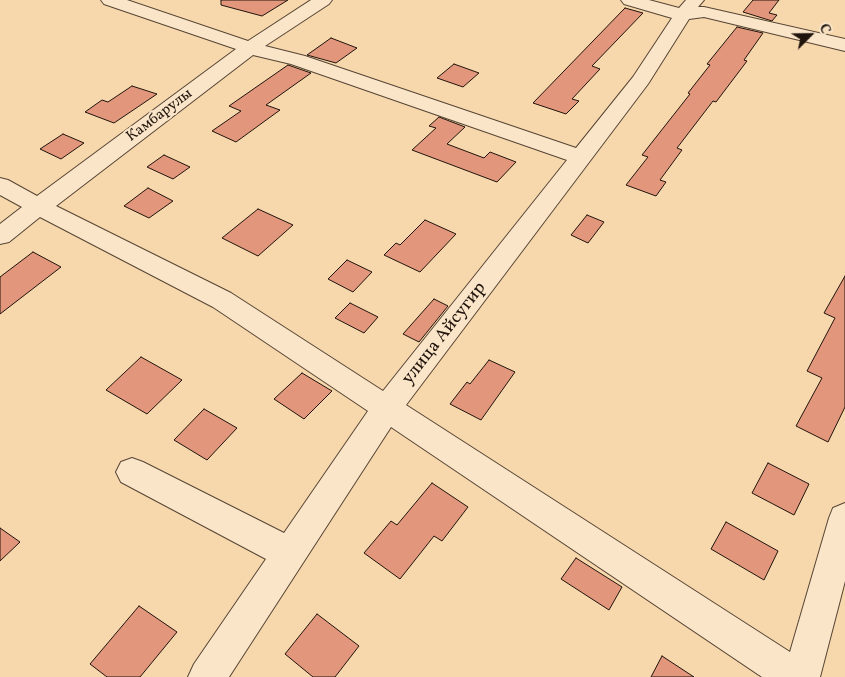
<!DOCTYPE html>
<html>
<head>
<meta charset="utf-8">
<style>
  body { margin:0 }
  #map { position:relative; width:845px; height:677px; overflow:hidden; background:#f7d7ac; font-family:Vollkorn,serif }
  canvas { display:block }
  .north { position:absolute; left:785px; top:10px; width:50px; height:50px; -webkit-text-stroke:4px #fae5c9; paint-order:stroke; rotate:67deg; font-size:14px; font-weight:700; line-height:20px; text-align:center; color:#20140c }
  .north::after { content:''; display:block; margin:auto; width:18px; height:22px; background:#20140c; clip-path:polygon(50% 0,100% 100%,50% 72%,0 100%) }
</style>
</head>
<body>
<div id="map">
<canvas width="845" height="677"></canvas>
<div class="north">С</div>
</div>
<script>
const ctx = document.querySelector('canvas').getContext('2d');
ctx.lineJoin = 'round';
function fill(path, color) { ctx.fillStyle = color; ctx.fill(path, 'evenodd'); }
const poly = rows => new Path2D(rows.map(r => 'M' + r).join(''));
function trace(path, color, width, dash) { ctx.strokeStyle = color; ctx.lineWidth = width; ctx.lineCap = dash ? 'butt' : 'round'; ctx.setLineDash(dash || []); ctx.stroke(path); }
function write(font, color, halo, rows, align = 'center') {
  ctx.font = font + ' Vollkorn,serif'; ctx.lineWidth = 4; ctx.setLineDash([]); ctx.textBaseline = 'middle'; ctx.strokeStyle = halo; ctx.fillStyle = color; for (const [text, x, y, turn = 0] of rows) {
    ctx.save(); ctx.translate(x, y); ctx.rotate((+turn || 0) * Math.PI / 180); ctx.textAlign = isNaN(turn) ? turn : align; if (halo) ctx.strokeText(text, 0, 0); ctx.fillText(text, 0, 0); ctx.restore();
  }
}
const building = poly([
  [221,0,288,0,262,16,221,5,221,0],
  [753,0,779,0,769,13,777,15,772,21,743,12,753,0],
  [625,8,643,13,592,66,600,69,572,99,579,101,566,114,533,103,625,8],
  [737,27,763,33,744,60,747,61,716,102,713,101,677,148,682,150,660,180,666,182,656,196,626,185,648,157,642,155,690,94,688,93,710,65,707,64,737,27],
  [331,38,357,48,336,63,307,55,331,38],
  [454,64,479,73,463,87,437,78,454,64],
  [288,65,311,73,266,105,280,110,236,142,212,131,241,111,229,106,288,65],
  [132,86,157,94,114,123,85,112,102,100,108,102,132,86],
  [439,117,465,127,447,144,484,158,490,152,516,162,497,182,412,150,436,128,429,126,439,117],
  [63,134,84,143,61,159,40,149,63,134],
  [164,155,190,167,173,179,147,167,164,155],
  [148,188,173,201,149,218,124,206,148,188],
  [258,209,293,225,258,256,222,238,258,209],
  [587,215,604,222,588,243,571,235,587,215],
  [425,220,456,234,420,272,384,255,396,243,400,245,425,220],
  [33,252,61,267,0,314,0,277,33,252],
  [347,260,372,272,353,292,328,279,347,260],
  [845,276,845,407,828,442,796,426,822,378,807,371,835,318,824,313,845,276],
  [434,299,448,306,419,342,403,334,434,299],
  [350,303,378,317,364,333,335,318,350,303],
  [141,357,182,380,147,414,106,390,141,357],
  [489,360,515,372,481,420,450,404,467,382,470,384,489,360],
  [302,373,332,391,304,419,274,399,302,373],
  [204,409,237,428,207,460,174,440,204,409],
  [768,463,809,484,794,515,752,493,768,463],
  [432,483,468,507,442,541,434,536,400,579,364,553,391,521,397,525,432,483],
  [726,522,778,551,764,580,711,549,726,522],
  [0,528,20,542,0,561,0,528],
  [576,558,622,587,609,610,561,579,576,558],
  [139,606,177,632,140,677,107,677,90,664,139,606],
  [317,614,359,646,335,677,313,677,285,654,317,614],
  [662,656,694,677,651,677,662,656]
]);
const minor = poly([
  [101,0,127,0,248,41,311,0,332,0,329,4,265,46,305,56,576,148,633,77,672,18,624,4,621,0,649,0,679,8,686,0,704,0,698,7,704,7,845,39,845,51,704,17,689,19,648,84,406,405,790,652,829,518,833,508,845,503,845,581,820,677,762,677,391,427,229,677,188,677,194,664,266,559,121,482,116,472,121,462,132,458,143,462,284,533,368,411,213,307,40,217,9,242,0,244,0,224,22,207,0,195,0,178,8,180,37,196,236,49,104,4,101,0],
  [253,55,291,64,567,160,383,391,231,293,56,206,253,55]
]);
const farStreetnames = [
  ["Камбарулы",160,116,-37]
];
const streetNames = [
  ["улица Айсугир",445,334,-52]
];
fill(building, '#e2967b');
trace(building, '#20140c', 1);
trace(minor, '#564534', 2);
fill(minor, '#fae5c9');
write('15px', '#20140c', '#fae5c9', farStreetnames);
write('18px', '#20140c', '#fae5c9', streetNames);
</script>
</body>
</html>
